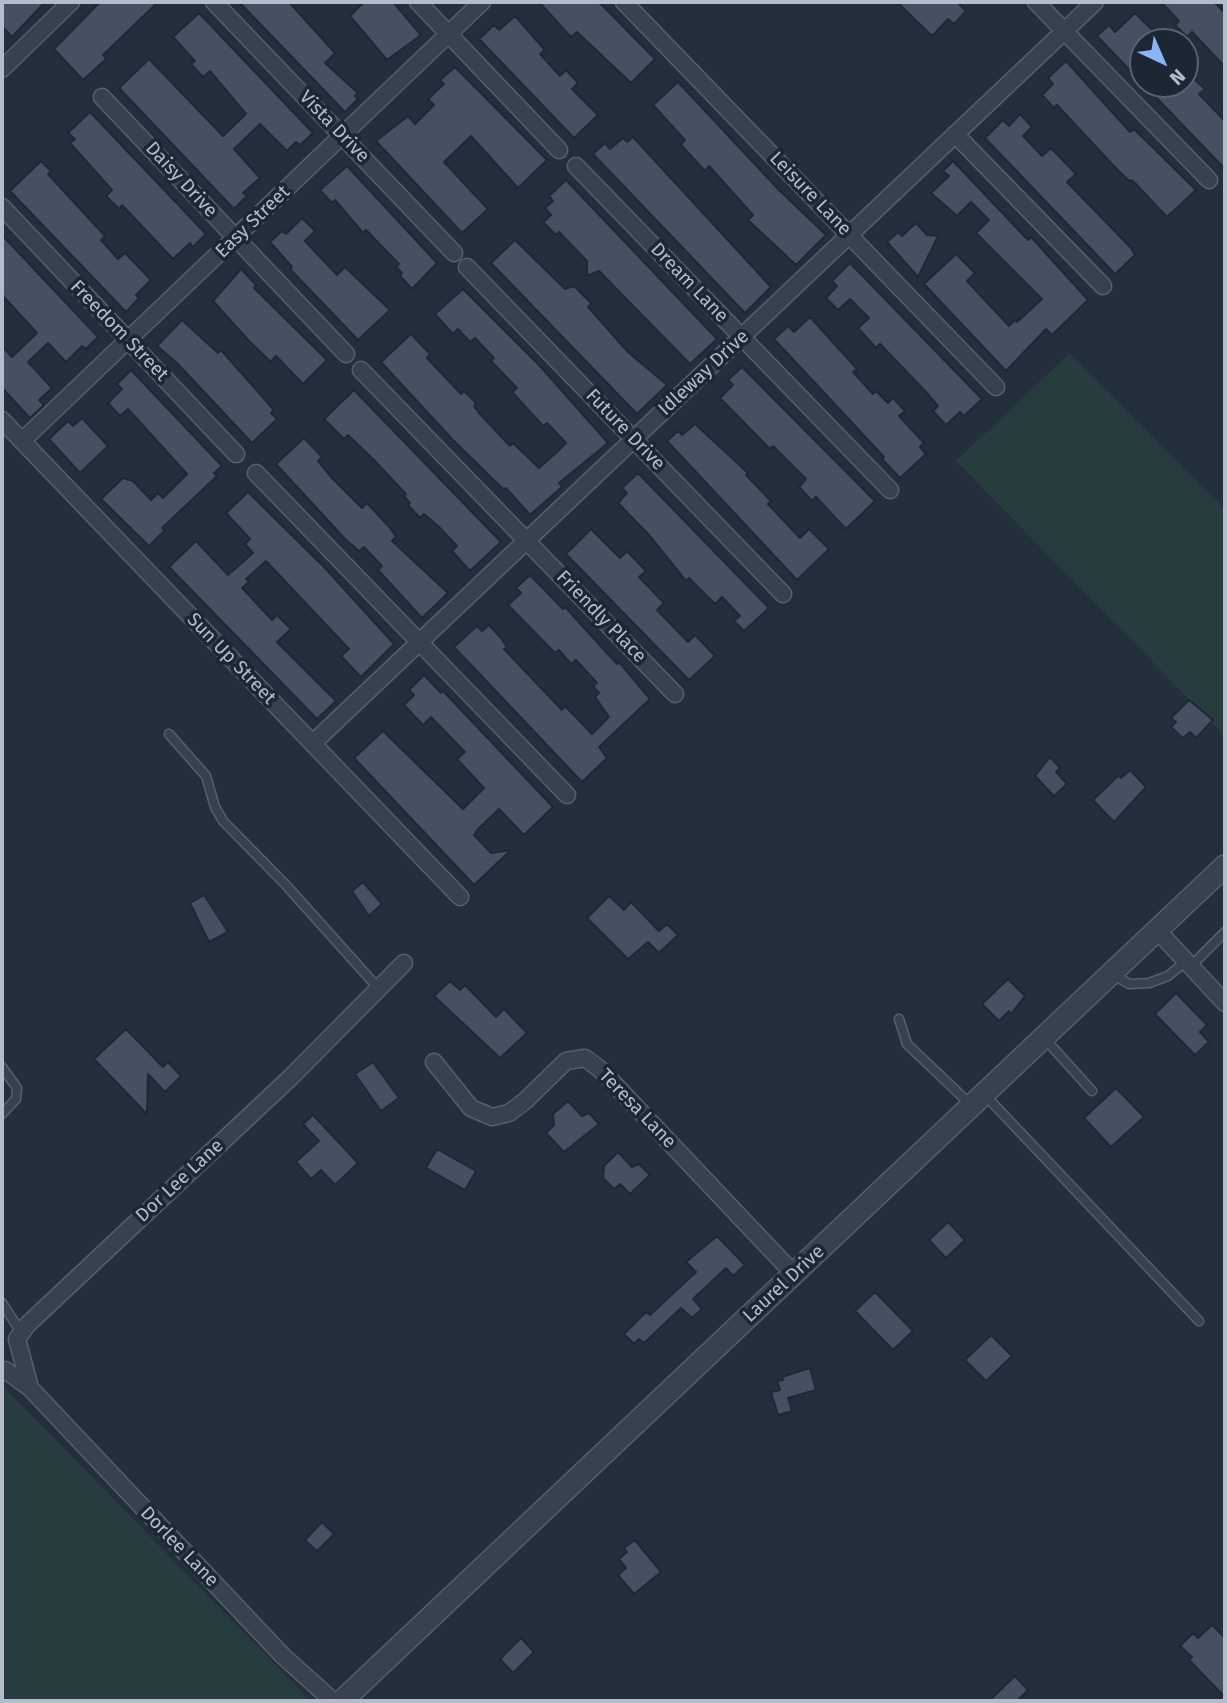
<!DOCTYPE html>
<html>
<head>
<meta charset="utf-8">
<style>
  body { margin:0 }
  #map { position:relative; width:1227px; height:1703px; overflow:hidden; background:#242f3e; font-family:"Fira Sans",sans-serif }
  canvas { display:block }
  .frame { position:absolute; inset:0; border:4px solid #b4bcc9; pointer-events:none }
  .north { position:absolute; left:1129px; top:28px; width:70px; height:70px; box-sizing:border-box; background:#1d2633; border:2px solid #59626f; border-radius:50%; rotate:136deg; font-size:19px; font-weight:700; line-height:28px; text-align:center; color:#b4bcc9 }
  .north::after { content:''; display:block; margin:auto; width:24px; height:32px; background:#8ab4f8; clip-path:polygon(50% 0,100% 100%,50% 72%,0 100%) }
</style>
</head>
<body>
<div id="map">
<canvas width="1227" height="1703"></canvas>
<div class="frame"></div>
<div class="north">N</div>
</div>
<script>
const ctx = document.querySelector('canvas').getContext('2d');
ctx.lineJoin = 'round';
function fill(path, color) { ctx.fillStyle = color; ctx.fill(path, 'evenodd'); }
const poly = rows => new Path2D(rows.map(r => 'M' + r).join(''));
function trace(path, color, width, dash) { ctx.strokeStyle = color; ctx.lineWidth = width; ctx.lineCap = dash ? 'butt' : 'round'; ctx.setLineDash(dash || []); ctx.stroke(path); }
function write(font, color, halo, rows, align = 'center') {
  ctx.font = font + ' "Fira Sans",sans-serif'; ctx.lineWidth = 7; ctx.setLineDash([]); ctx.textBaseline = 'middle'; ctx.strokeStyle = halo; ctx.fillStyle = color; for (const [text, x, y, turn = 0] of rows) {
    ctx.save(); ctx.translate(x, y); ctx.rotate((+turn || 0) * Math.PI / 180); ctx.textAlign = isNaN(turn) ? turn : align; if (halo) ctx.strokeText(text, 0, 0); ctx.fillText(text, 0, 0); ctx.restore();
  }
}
const green = poly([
  [1070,353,1225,510,1225,736,956,461],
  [2,1385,311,1701,2,1701]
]);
const building = poly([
  [2,2,45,2,12,37,2,26,2,2],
  [100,2,158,2,103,55,106,59,83,80,54,49,100,2],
  [239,2,289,2,335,53,325,63,358,93,355,96,358,99,345,112,239,2],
  [364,2,393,2,421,35,387,60,350,16,364,2],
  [539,2,599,2,655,59,631,83,577,32,571,37,539,2],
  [897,2,957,2,966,11,954,24,948,19,932,36,897,2],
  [1161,2,1214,2,1225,13,1225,67,1192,32,1187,37,1175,25,1179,21,1161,2],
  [199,13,313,133,300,145,296,142,287,151,260,124,234,149,260,178,243,193,247,196,234,209,119,88,149,59,223,136,246,114,210,71,203,77,191,64,195,61,173,37,199,13],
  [1135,13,1154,32,1143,42,1143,84,1185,84,1192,77,1205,89,1199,94,1225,121,1225,169,1097,36,1109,25,1115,32,1135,13],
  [515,16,545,50,540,54,560,76,566,70,578,83,572,89,598,115,574,138,479,39,494,25,499,30,515,16],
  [1066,61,1130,132,1134,129,1196,190,1167,217,1133,181,1128,180,1112,164,1057,105,1054,108,1042,95,1053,84,1048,78,1066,61],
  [455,67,547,160,518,188,471,136,444,162,488,209,462,233,376,141,408,116,415,124,434,105,428,99,444,84,440,80,455,67],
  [678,82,779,190,826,235,796,265,748,220,753,215,709,166,705,171,681,145,685,140,653,105,678,82],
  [90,112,206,234,193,247,190,243,173,259,122,205,119,209,106,196,112,190,70,143,75,139,68,133,90,112],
  [1020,114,1032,127,1023,136,1042,156,1051,148,1076,174,1067,182,1131,248,1135,255,1115,274,985,138,1003,120,1009,126,1020,114],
  [633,137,771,287,745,313,593,154,605,143,610,149,623,138,627,142,633,137],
  [41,161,51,171,48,174,105,236,101,240,118,259,125,253,151,280,136,295,139,298,126,312,10,191,41,161],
  [953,161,1028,240,1031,237,1088,300,1052,335,1046,329,1006,371,924,284,956,254,975,273,967,281,1009,326,1015,320,1017,322,1042,299,976,233,989,220,971,202,957,216,931,193,949,176,943,171,953,161],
  [347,166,437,263,412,289,400,276,402,273,396,267,399,264,366,230,363,233,335,200,332,203,320,190,347,166],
  [566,180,717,339,690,364,599,271,587,276,587,261,559,232,556,235,543,222,551,215,545,208,553,201,549,196,566,180],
  [302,218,315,231,305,241,337,275,345,267,390,310,358,340,290,269,292,267,270,242,282,231,286,234,302,218],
  [916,223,927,235,938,236,918,277,887,242,898,232,902,236,916,223],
  [2,235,98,337,86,349,82,346,66,362,48,343,28,362,52,388,39,400,44,405,30,418,2,388,2,346,12,357,37,333,2,295,2,235],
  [515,240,565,289,574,286,591,303,588,307,628,352,667,385,637,414,491,263,515,240],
  [850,263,982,399,964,416,960,412,946,425,933,411,938,406,927,393,880,344,876,348,858,328,869,318,850,299,838,310,826,298,837,286,832,281,850,263],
  [241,269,256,285,254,288,327,360,303,384,276,356,271,362,250,342,213,301,241,269],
  [463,289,540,366,608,443,559,483,562,487,530,515,506,488,504,490,452,439,381,362,411,334,430,354,427,358,461,394,464,391,476,403,474,406,479,413,510,446,513,443,539,468,558,451,566,443,547,423,543,426,512,392,517,388,491,361,494,358,475,338,470,342,458,329,453,334,435,314,463,289],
  [810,317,857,369,853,372,873,394,876,391,888,403,893,398,905,411,899,416,924,443,920,447,926,454,900,478,882,459,884,457,774,339,788,326,794,332,810,317],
  [182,320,218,353,221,350,274,410,271,413,277,419,252,443,177,363,157,346,182,320],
  [742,367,875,501,846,529,816,497,812,501,799,487,806,479,773,446,770,449,720,398,733,385,728,380,742,367],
  [131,370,222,466,214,473,217,476,162,528,165,530,149,546,101,499,123,478,133,481,151,500,158,493,163,498,187,474,128,409,120,416,108,403,122,389,117,384,131,370],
  [354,390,501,542,470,571,452,551,457,546,438,526,424,514,420,518,408,505,410,503,404,496,406,494,373,459,348,435,344,439,324,419,354,390],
  [82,418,108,446,80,473,49,439,68,421,73,426,82,418],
  [695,424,748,473,746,475,771,501,768,504,800,538,809,529,829,549,797,580,667,441,678,431,682,435,695,424],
  [304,438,322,457,318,461,332,478,362,508,367,503,391,529,396,537,392,541,448,593,422,618,378,570,382,566,364,547,359,551,346,540,276,464,304,438],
  [638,473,769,608,744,631,734,621,740,616,722,597,715,604,689,578,686,581,649,535,618,503,627,493,622,488,638,473],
  [248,492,325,568,394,644,361,677,341,656,349,649,266,561,246,579,249,582,242,588,272,620,277,615,291,629,277,642,336,701,317,719,169,567,196,541,228,575,253,553,245,544,250,539,226,513,248,492],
  [591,529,620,558,627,551,646,571,639,577,664,603,657,610,688,642,695,635,715,656,689,680,566,554,591,529],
  [530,575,563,609,565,607,617,664,619,662,650,699,599,747,607,758,582,782,454,647,477,626,482,631,489,625,501,638,507,647,504,649,562,710,565,706,592,734,609,717,595,697,599,693,593,686,597,683,576,660,571,664,559,650,555,653,508,605,521,593,516,588,530,575],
  [424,675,441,693,443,691,553,807,524,835,499,809,478,829,474,835,491,853,511,850,474,885,354,758,383,731,463,809,484,788,457,759,465,752,431,717,423,725,404,705,414,695,409,690,424,675],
  [1189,700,1213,720,1196,738,1190,732,1183,738,1171,727,1176,722,1171,718,1189,700],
  [1050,757,1060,768,1056,772,1067,784,1054,796,1035,776,1050,757],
  [1130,770,1146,787,1114,822,1093,800,1118,776,1121,778,1130,770],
  [363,882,382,904,369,916,352,891,363,882],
  [204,895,228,932,209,942,190,903,204,895],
  [609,896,624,910,631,902,659,931,667,924,678,935,659,953,648,942,628,959,587,918,609,896],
  [1008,979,1025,996,1011,1014,1009,1011,999,1021,982,1004,1008,979],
  [450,981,460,990,465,985,496,1017,504,1009,527,1033,500,1058,434,996,450,981],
  [1176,993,1207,1025,1200,1032,1209,1042,1195,1055,1155,1014,1176,993],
  [126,1029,163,1067,168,1062,181,1076,165,1092,148,1074,147,1114,94,1059,126,1029],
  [373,1062,399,1098,381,1111,355,1074,373,1062],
  [1116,1088,1144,1117,1111,1147,1084,1118,1116,1088],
  [568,1101,582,1116,589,1113,599,1124,564,1152,546,1133,554,1125,553,1114,568,1101],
  [313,1115,358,1163,335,1185,321,1170,311,1179,296,1162,319,1141,303,1124,313,1115],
  [437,1149,476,1171,465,1190,426,1168,437,1149],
  [618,1152,632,1167,639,1164,650,1175,630,1194,620,1184,614,1189,603,1178,604,1166,618,1152],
  [948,1222,965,1240,946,1258,929,1240,948,1222],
  [717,1236,745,1265,733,1276,726,1268,693,1299,702,1309,692,1318,681,1308,644,1343,639,1339,634,1344,624,1334,646,1312,650,1315,696,1272,686,1262,717,1236],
  [875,1292,913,1331,893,1350,855,1311,875,1292],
  [991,1335,1012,1356,986,1381,965,1360,991,1335],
  [810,1368,816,1390,788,1398,792,1411,778,1415,771,1392,780,1390,777,1381,783,1380,782,1377,810,1368],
  [322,1522,334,1534,317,1551,305,1540,322,1522],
  [635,1540,661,1572,634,1594,618,1575,626,1568,619,1559,627,1552,624,1548,635,1540],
  [1212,1625,1225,1638,1225,1697,1189,1660,1192,1657,1180,1646,1193,1633,1198,1638,1212,1625],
  [521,1638,534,1652,513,1673,500,1659,521,1638],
  [1015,1676,1028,1690,1017,1701,989,1701,1015,1676]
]);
const service = poly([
  [169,734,206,776,215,807,223,821,285,884,379,989],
  [1191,966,1225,932],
  [1114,975,1129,984,1149,983,1168,976,1186,961],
  [899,1019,907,1044,970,1104],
  [1046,1040,1092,1091],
  [2,1067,17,1088,16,1099,2,1114],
  [984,1094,1199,1321],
  [2,1303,21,1332]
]);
const minor = poly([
  [214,2,454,253],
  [418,2,559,150],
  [624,2,996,387],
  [1036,2,1209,180],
  [2,69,71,2],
  [102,97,346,354],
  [955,134,1103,286],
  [576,166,890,490],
  [2,207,236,454],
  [467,267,783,594],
  [361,370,675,694],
  [2,420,460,897],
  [22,441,482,2],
  [256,473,567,795],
  [313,743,1095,2],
  [1157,930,1225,1003],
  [434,1062,471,1108,492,1117,509,1113,525,1101,566,1061,585,1058,601,1070,794,1274],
  [2,1371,5,1370,30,1388,283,1656,333,1701],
  [30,1388,17,1339,27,1325,291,1077,404,963]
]);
const tertiary = poly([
  [342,1701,1225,866]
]);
const streetNames = [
  ["Vista Drive",334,127,46],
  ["Daisy Drive",181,180,47],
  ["Leisure Lane",810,194,46],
  ["Easy Street",253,222,-44],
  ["Dream Lane",689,283,46],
  ["Freedom Street",119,331,46],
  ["Idleway Drive",704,373,-43],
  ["Future Drive",625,430,46],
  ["Friendly Place",601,617,46],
  ["Sun Up Street",231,659,46],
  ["Teresa Lane",637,1109,46],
  ["Dor Lee Lane",180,1181,-43],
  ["Laurel Drive",784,1284,-43],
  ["Dorlee Lane",179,1547,46]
];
fill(green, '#263c3f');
fill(building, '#455162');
trace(building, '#1f2835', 2);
trace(service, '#565f6c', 11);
trace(minor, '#565f6c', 19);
trace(tertiary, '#565f6c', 24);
trace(service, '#38414e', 8);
trace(minor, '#38414e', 16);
trace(tertiary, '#38414e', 21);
write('19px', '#b4bcc9', '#1d2633', streetNames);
</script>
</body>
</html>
